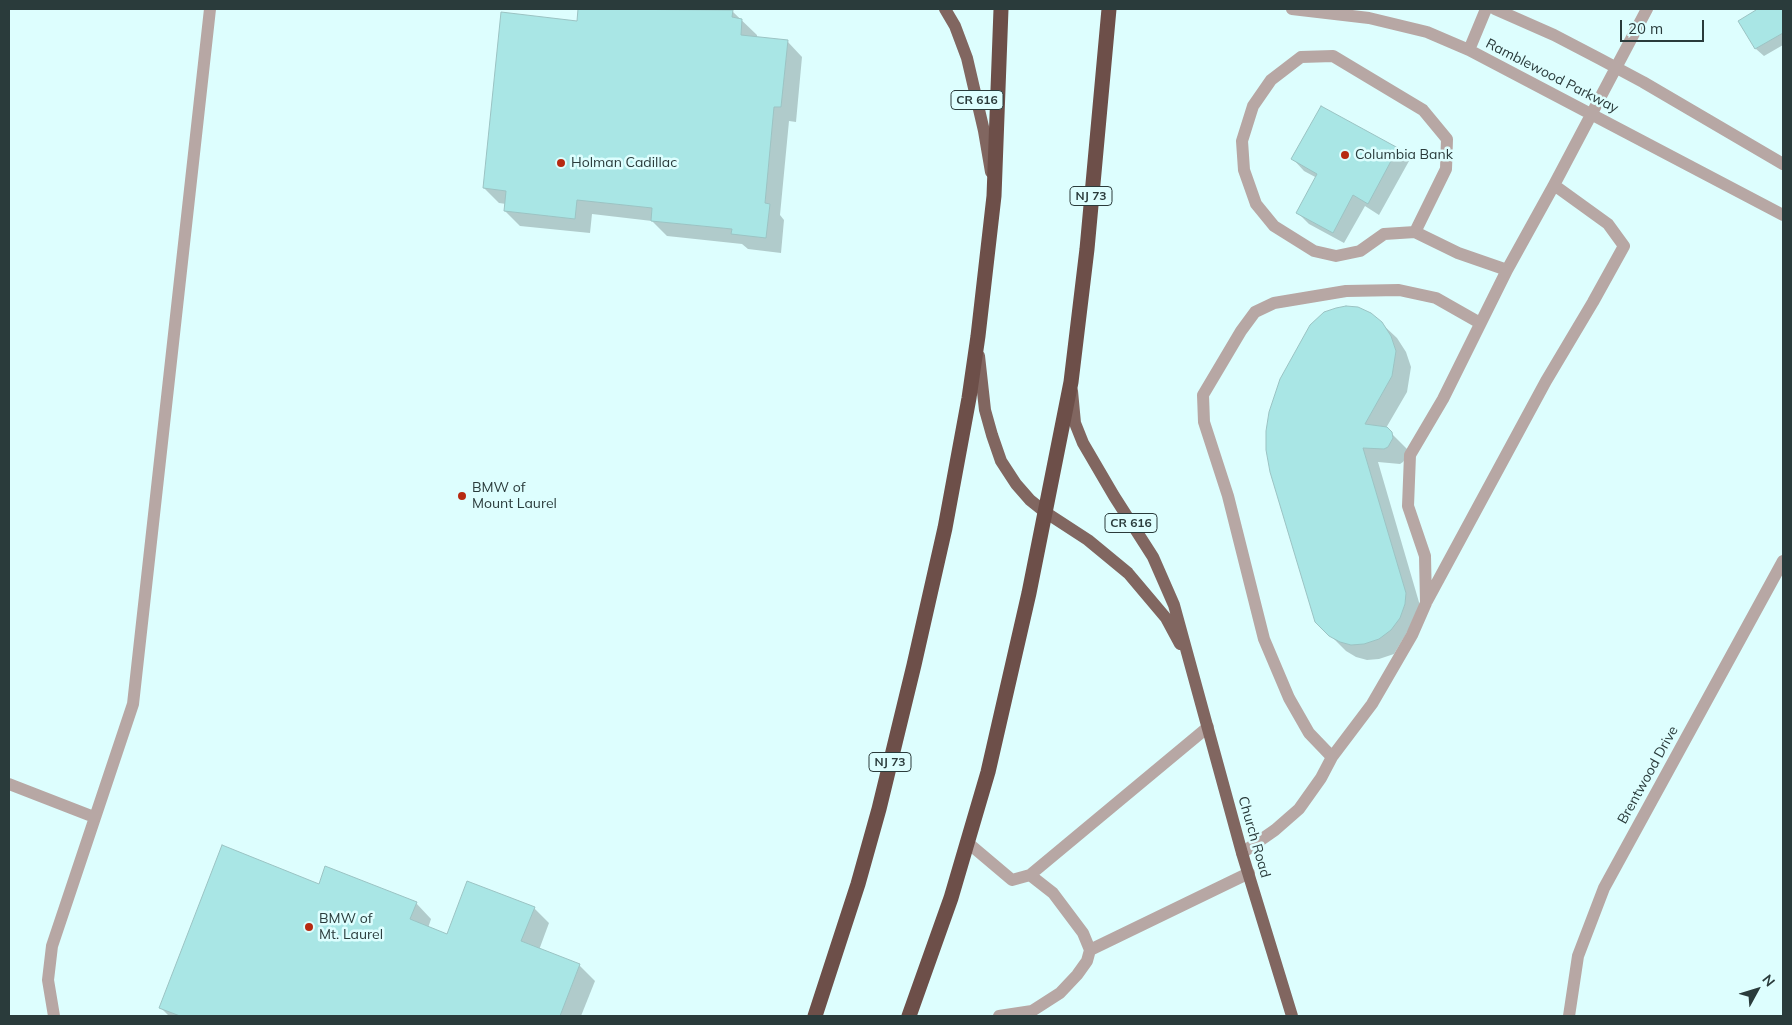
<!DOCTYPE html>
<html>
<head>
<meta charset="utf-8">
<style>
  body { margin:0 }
  #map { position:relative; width:1792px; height:1025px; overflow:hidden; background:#ddfefe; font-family:Mulish,sans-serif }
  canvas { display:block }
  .frame { position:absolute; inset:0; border:10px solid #2a3b3b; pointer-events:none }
  .north { position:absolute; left:1732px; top:965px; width:50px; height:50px; -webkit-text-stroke:4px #ddfefe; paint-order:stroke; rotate:51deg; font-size:14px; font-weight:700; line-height:20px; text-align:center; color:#2a3b3b }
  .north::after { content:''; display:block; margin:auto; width:18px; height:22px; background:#2a3b3b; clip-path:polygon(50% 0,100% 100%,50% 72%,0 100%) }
  .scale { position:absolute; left:1620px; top:20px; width:84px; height:22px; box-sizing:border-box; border:2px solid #2a3b3b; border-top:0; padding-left:6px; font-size:15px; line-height:18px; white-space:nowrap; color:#2a3b3b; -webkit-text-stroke:4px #ddfefe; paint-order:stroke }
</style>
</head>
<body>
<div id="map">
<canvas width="1792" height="1025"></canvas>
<div class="frame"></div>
<div class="north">N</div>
<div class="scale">20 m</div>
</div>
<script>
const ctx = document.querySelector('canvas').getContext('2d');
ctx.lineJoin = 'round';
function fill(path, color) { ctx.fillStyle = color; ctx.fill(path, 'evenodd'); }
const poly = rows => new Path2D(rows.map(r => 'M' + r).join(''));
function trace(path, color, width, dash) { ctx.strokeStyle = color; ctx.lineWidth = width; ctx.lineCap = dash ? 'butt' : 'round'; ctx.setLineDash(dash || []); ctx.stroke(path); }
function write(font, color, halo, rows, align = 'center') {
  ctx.font = font + ' Mulish,sans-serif'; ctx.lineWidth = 5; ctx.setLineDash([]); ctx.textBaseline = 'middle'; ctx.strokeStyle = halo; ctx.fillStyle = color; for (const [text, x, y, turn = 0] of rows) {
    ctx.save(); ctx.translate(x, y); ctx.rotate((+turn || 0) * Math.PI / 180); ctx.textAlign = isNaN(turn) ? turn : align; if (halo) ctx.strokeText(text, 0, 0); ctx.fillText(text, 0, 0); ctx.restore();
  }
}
const shadow = poly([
  [579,9,710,9,732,11,757,35,757,38,787,41,802,57,796,122,789,121,780,215,784,220,781,253,748,249,742,244,667,236,652,221,592,214,590,233,520,226,505,211,506,204,499,203,484,188,578,22],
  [1757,9,1783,9,1783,45,1764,56,1756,49,1740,21,1758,10],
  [1397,149,1409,161,1379,215,1365,206,1344,243,1309,224,1298,213,1317,178,1304,171,1293,159],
  [1381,323,1397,338,1406,352,1411,367,1407,392,1386,428,1407,449,1408,454,1403,462,1400,464,1378,462,1421,609,1394,654,1379,659,1367,660,1356,657,1346,651,1316,621],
  [320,886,416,903,431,919,428,928,447,935,534,908,549,923,539,950,579,965,595,981,581,1016,169,1016,160,1007]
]);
const building = poly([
  [578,9,733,10,732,17,742,19,741,35,788,40,781,107,774,107,765,203,770,204,766,238,731,234,732,229,651,221,652,208,577,200,575,219,504,211,506,191,483,188,501,12,577,21,578,9],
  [1756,9,1783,9,1783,33,1755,49,1738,21,1756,10,1756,9],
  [1321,106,1398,148,1368,204,1353,195,1333,233,1296,213,1317,174,1291,159,1321,106],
  [1346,306,1358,307,1371,313,1382,322,1391,336,1396,351,1392,376,1365,424,1387,427,1392,432,1393,438,1388,447,1384,449,1363,448,1406,593,1405,604,1400,618,1391,630,1379,639,1364,644,1351,645,1340,642,1329,636,1315,622,1270,472,1266,450,1266,431,1269,412,1280,379,1310,325,1324,312,1336,308,1346,306],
  [222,845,319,884,325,866,417,902,410,919,447,934,467,881,535,907,521,941,580,964,560,1016,180,1016,159,1008,222,845]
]);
const minor = poly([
  [1292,9,1369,18,1427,32,1469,50,1783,215],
  [1495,9,1554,35,1600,59,1643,82,1783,164],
  [1469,50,1486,9],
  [1415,232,1446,169,1447,139,1423,110,1333,56,1301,57,1271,80,1253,106,1242,141,1244,170,1256,204,1274,226,1314,251,1336,256,1360,251,1384,234,1415,232,1458,253,1507,270],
  [1480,323,1436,298,1399,290,1346,291,1274,303,1255,312,1241,331,1203,395,1204,422,1228,496,1264,639,1289,698,1309,733,1332,757,1372,704,1412,635,1426,603,1425,556,1408,506,1410,455,1443,399,1507,270,1554,185,1647,9],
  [1427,601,1546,381,1593,302,1624,246,1608,224,1554,185],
  [9,784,94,817],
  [967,842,1012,880,1030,875,1208,727],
  [1242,853,1275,830,1299,809,1321,778,1332,757],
  [1090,950,1249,873],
  [54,1016,48,980,52,946,133,704,210,9],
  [999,1016,1032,1011,1060,993,1077,975,1087,961,1090,950,1083,933,1053,893,1030,875],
  [1569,1016,1578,956,1604,888,1783,561]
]);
const major = poly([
  [945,9,955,26,967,58,984,131,991,172],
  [979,356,985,410,992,435,1001,461,1016,484,1030,500,1045,512,1088,540,1128,573,1166,618,1180,644],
  [1072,391,1075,423,1083,443,1114,496,1153,557,1174,605,1242,853,1292,1016]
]);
const highway = poly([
  [815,1016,858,884,879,809,914,665,945,528,969,398,978,336,994,196,1001,9],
  [909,1016,951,898,988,772,1029,593,1071,382,1087,249,1109,9]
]);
const markers = [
  [1345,155,5,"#b72a11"],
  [561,163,5,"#b72a11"],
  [462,496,5,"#b72a11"],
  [309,927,5,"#b72a11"]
];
const shields = [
  [977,100,52],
  [1091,196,42],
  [1131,523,52],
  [890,762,42]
];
const shieldNames = [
  ["CR 616",977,100],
  ["NJ 73",1091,196],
  ["CR 616",1131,523],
  ["NJ 73",890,762]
];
const streetNames = [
  ["Ramblewood Parkway",1552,76,27],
  ["Brentwood Drive",1648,775,-61],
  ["Church Road",1254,837,74]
];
const poiNames = [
  ["Columbia Bank",1355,155],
  ["Holman Cadillac",571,163],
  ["BMW of",472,488],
  ["Mount Laurel",472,504],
  ["BMW of",319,919],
  ["Mt. Laurel",319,935]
];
fill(shadow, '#0003');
fill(building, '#a9e6e5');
trace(building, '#9bc3c3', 1);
trace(minor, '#b7a7a4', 12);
trace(major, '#816660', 12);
trace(highway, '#6d4f49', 15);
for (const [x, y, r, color] of markers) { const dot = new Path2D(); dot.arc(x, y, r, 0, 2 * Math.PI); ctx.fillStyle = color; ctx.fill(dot); trace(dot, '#ddfefe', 2); }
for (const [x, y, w] of shields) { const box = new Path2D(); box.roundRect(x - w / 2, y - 9.5, w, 19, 4); ctx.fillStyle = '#ddfefe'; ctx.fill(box); trace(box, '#2a3b3b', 1); }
write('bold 12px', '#2a3b3b', null, shieldNames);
write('14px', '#2a3b3b', '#ddfefe', streetNames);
write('14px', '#2a3b3b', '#ddfefe', poiNames, 'left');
</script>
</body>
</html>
